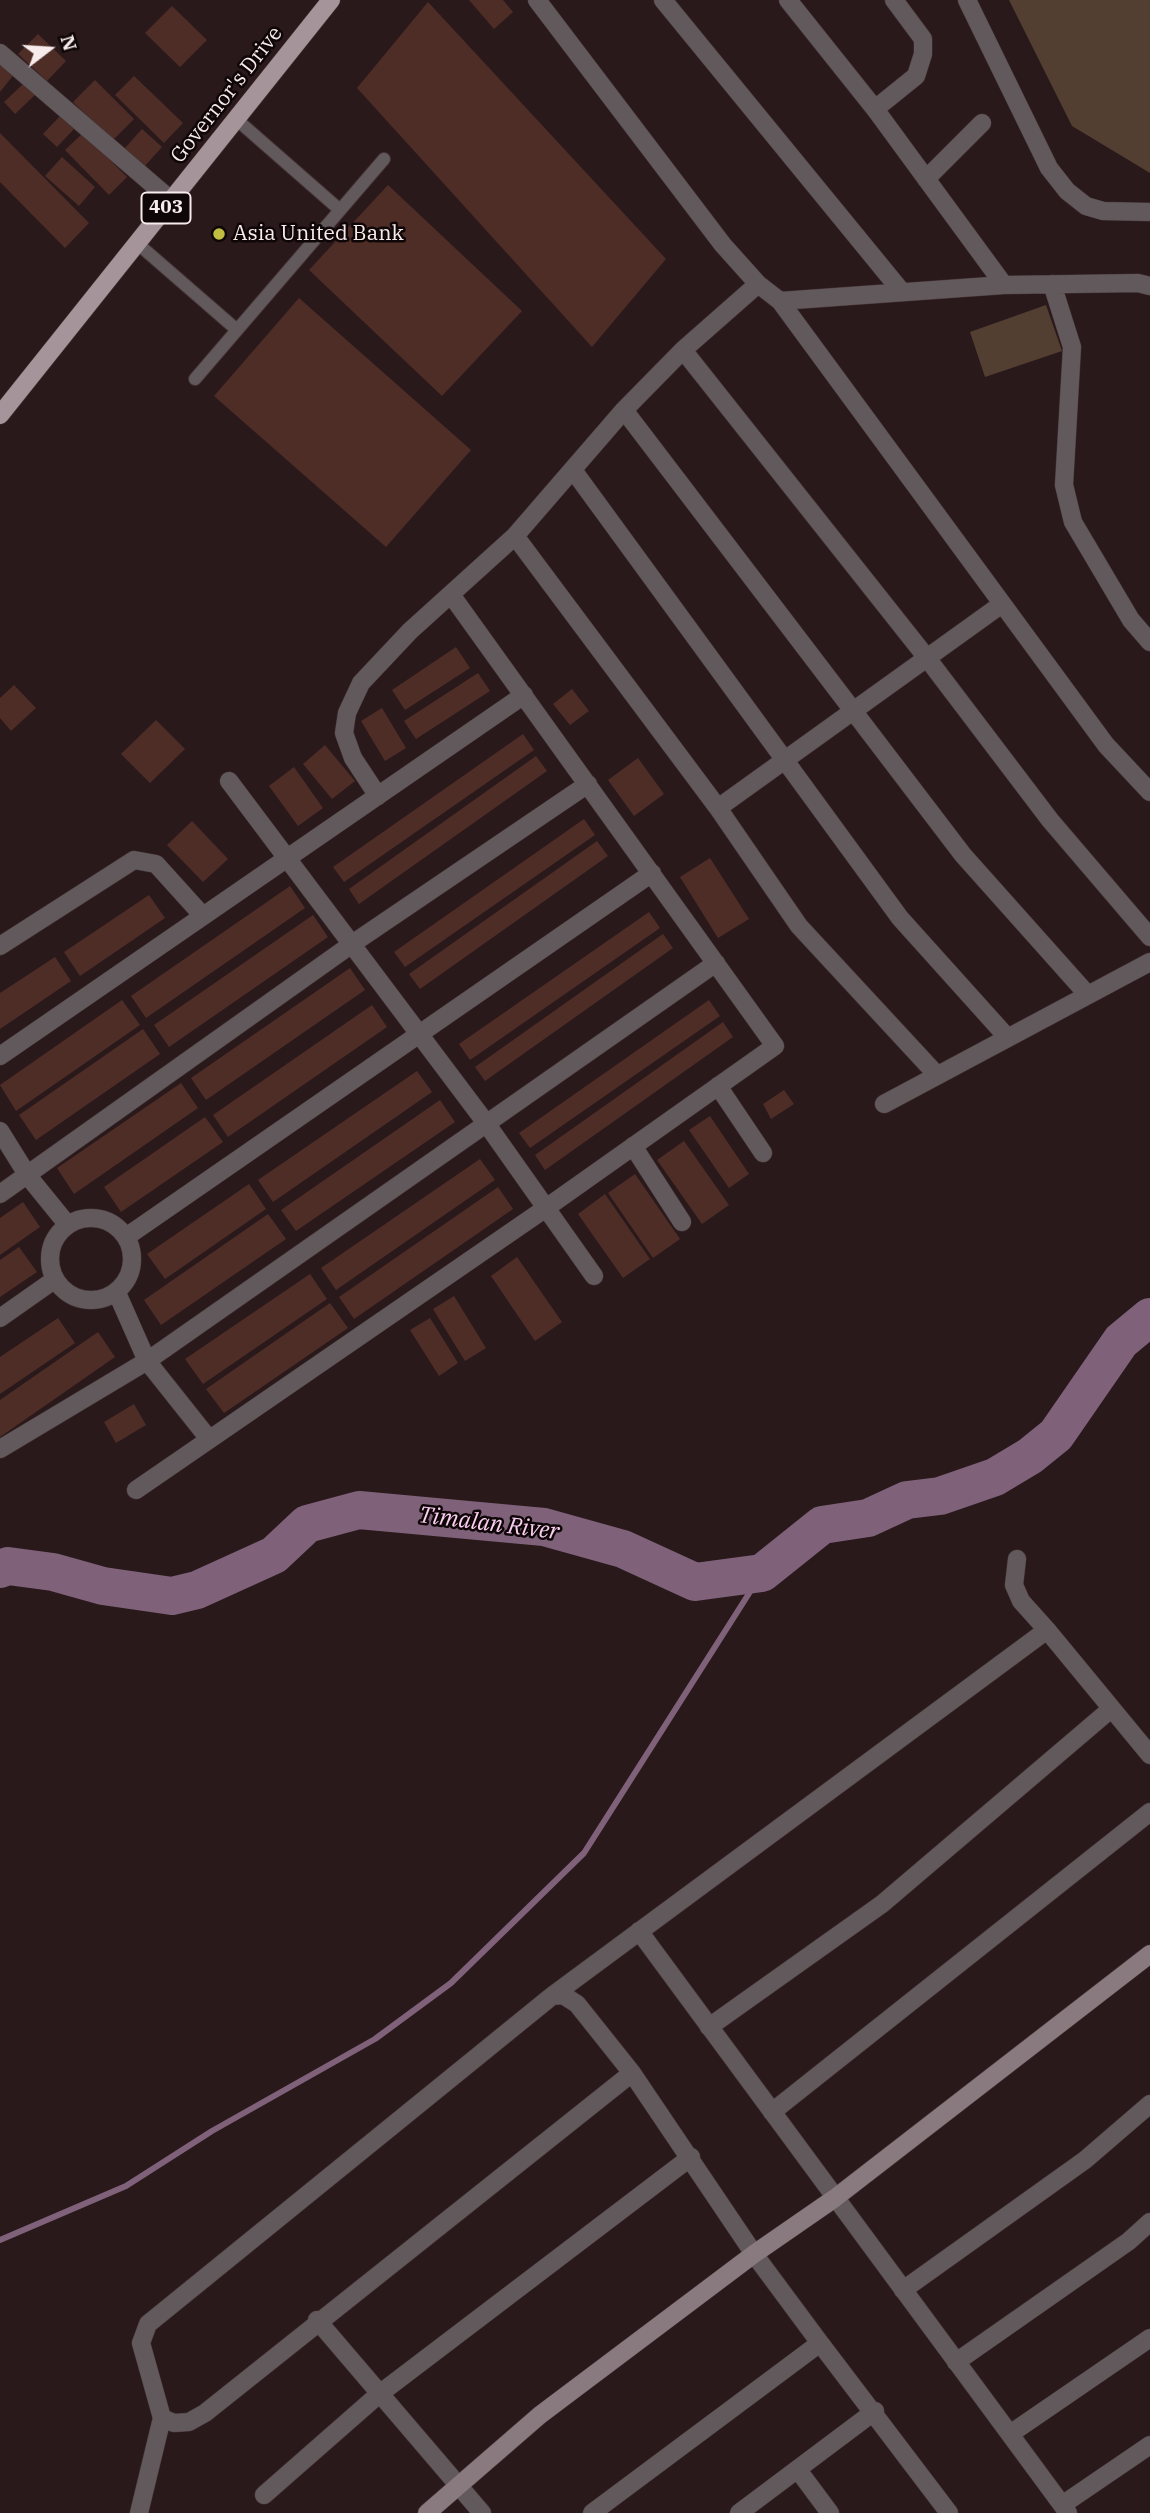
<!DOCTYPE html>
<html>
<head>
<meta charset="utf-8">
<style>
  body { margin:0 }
  #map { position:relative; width:1150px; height:2513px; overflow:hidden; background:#2a191b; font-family:"IBM Plex Serif",serif }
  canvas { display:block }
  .north { position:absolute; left:14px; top:14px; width:70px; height:70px; -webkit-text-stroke:5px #0e0607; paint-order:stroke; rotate:73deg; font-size:19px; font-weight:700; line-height:28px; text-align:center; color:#f8ebec }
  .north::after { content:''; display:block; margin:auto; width:24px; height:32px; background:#f8ebec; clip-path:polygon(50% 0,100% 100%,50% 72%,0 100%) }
</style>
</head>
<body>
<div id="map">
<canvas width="1150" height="2513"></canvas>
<div class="north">N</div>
</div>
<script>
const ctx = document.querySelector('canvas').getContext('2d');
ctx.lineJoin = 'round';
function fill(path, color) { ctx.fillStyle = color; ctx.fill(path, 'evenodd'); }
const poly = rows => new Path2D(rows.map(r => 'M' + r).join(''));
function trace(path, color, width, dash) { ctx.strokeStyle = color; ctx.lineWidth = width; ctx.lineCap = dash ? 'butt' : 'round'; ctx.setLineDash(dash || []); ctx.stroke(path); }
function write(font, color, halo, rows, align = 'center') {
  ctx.font = font + ' "IBM Plex Serif",serif'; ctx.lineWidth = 5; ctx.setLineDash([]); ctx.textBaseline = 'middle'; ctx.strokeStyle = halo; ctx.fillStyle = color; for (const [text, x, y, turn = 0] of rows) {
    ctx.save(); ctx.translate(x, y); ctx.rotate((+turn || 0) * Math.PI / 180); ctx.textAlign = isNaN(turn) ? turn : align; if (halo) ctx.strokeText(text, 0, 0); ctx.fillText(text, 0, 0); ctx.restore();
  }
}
const green = poly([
  [1009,0,1150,0,1150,173,1072,126],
  [1046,305,1062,351,985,377,970,332]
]);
const stream = poly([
  [0,2240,126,2186,212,2131,375,2039,451,1983,584,1853,762,1573]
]);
const river = poly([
  [0,1569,8,1566,53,1572,103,1586,172,1596,197,1590,274,1555,307,1524,359,1510,544,1527,623,1549,695,1582,762,1573,822,1525,868,1518,907,1500,940,1496,995,1477,1030,1456,1056,1435,1121,1341,1150,1317]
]);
const building = poly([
  [469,0,503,0,513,12,494,29],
  [428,2,666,259,592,347,357,88],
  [172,6,207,40,180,67,145,33],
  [38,34,66,61,47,81,18,54],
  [0,61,15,73,0,92],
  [134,76,183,123,164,143,115,95],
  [95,80,134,119,112,141,73,102],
  [23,84,35,95,15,114,4,102],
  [60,116,74,129,57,147,43,134],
  [142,129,162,147,143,168,124,149],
  [0,133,89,223,65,248,0,182],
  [83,133,127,177,109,195,65,150],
  [62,157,95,187,79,206,45,176],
  [388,185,522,311,442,396,309,270],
  [299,298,471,450,386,547,214,396],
  [456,647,470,668,405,710,392,690],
  [478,673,490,691,416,739,404,721],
  [14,685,36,708,11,731,0,718,0,698],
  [572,689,589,711,570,725,553,704],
  [382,708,406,748,385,761,361,721],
  [156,720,185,749,150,783,121,754],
  [523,734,534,750,344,882,333,867],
  [325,745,355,781,332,799,303,764],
  [536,756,547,771,359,904,349,889],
  [638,758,664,794,634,816,608,780],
  [294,767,323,808,298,826,269,786],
  [584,819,595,835,405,967,394,952],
  [192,821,228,859,203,882,167,845],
  [597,841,608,856,420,989,409,974],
  [710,858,749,919,718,938,680,877],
  [290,886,305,908,146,1018,131,996],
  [149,895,165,918,80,976,64,952],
  [649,912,660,928,470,1060,459,1044],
  [313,915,328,937,169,1047,154,1025],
  [663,934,673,948,485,1081,475,1067],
  [55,957,71,981,0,1029,0,993],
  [350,968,365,990,206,1100,191,1078],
  [122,1000,140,1025,16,1111,0,1085],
  [709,1000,720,1016,530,1148,519,1133],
  [372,1005,387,1027,228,1137,213,1115],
  [723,1022,733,1037,545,1170,535,1155],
  [143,1029,160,1054,36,1140,19,1115],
  [417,1071,432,1092,273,1202,258,1180],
  [181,1083,198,1108,74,1194,57,1168],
  [784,1090,794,1104,771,1119,763,1104],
  [440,1100,455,1122,296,1231,281,1210],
  [710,1116,749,1174,729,1188,689,1130],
  [205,1117,223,1142,121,1212,104,1187],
  [684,1141,729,1205,702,1224,657,1160],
  [480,1159,495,1180,336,1290,321,1268],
  [635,1174,680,1239,653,1258,608,1193],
  [249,1184,266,1209,165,1279,147,1254],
  [498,1187,513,1209,354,1319,339,1297],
  [605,1194,650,1259,623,1278,578,1214],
  [23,1202,40,1227,0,1255,0,1218],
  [268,1214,286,1239,161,1325,144,1300],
  [19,1247,37,1272,0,1297,0,1260],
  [517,1257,562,1322,535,1341,491,1276],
  [310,1274,327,1299,203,1384,185,1359],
  [454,1296,486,1348,465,1361,433,1309],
  [330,1303,348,1328,224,1413,206,1389],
  [58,1318,75,1343,0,1394,0,1357],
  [430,1318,458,1363,439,1376,410,1330],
  [98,1332,115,1357,0,1437,0,1400],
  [134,1404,146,1425,116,1443,104,1422]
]);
const lane = poly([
  [236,119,340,210],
  [138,244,237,330],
  [195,379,384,159]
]);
const street = poly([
  [537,0,723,245,758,284,780,301,1106,745,1150,792],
  [663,0,902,292],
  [788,0,875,109,1004,285],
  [967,0,1049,168,1067,191,1086,206,1103,211,1150,212],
  [0,53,172,201],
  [875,109,916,76,923,54,923,39,894,0],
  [926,179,982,123],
  [1052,284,1072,347,1064,485,1073,522,1131,620,1150,642],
  [780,301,1004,285,1138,283,1150,286],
  [683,350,927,658,1050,820,1150,937],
  [624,410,963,855,1087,994],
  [573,470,900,918,1007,1037],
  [515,536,718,808,799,926,937,1075],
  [229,781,486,1123,594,1276],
  [378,796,353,758,344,733,347,713,361,683,410,631,515,536,624,410,683,350,758,284],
  [718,808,1002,604],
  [0,946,134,860,156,864,203,916],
  [0,1056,524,695],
  [718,1086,763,1153],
  [884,1104,1150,962],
  [0,1131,28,1176,67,1224],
  [633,1146,682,1222],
  [0,1194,352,944,588,784],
  '50 1259a41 41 0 1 1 82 0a41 41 0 1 1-82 0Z',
  [126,1237,652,873],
  [117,1293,147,1361,209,1439],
  [0,1318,54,1280],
  [0,1449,147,1361,716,963],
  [136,1490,546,1208,775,1046,452,596],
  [1017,1559,1014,1585,1021,1601,1047,1630],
  [639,1931,1068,2513],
  [552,1996,1047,1630,1150,1755],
  [709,2027,882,1904,1111,1709],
  [772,2112,1150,1812],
  [903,2290,1085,2160,1150,2104],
  [317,2320,482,2513],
  [820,2343,949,2513],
  [956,2362,1129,2241,1150,2222],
  [162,2418,174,2423,189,2422,205,2413,632,2073],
  [1010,2434,1150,2338],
  [798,2470,830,2513],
  [264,2495,378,2395,691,2157],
  [1062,2505,1150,2445],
  [139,2513,162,2418,141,2343,148,2324,552,1996,563,1995,577,2004,632,2073,754,2254,820,2343,592,2513],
  [739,2513,875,2411]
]);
const secondary = poly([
  [427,2513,540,2415,754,2254,835,2198,1150,1954]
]);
const primary = poly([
  [0,415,331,0]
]);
const markers = [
  [219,234,7,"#bfbe41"]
];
const shields = [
  [166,208,49]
];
const shieldNames = [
  ["403",166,208]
];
const streetNames = [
  ["Governor's Drive",227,95,-52]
];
const poiNames = [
  ["Asia United Bank",233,234]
];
const waterNames = [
  ["Timalan River",489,1524,7]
];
fill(green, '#533e32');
trace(stream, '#7f627a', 6);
trace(river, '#7f627a', 38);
fill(building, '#4f2d27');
trace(lane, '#473638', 14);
trace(street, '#473638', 19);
trace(secondary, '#473638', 19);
trace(primary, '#473638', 19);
trace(lane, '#62595c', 12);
trace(street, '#62595c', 18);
trace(secondary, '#897a80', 18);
trace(primary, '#a6949b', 18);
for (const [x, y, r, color] of markers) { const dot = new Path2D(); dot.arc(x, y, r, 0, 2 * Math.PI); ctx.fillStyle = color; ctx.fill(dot); trace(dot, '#0e0607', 2.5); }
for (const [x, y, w] of shields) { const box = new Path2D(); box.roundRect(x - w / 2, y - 15.5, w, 31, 5); ctx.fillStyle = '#0e0607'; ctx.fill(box); trace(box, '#f8ebec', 2); }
write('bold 19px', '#f8ebec', null, shieldNames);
write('21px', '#f8ebec', '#0e0607', streetNames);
write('21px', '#f8ebec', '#0e0607', poiNames, 'left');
write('italic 23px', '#facff1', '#0e0607', waterNames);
</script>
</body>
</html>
